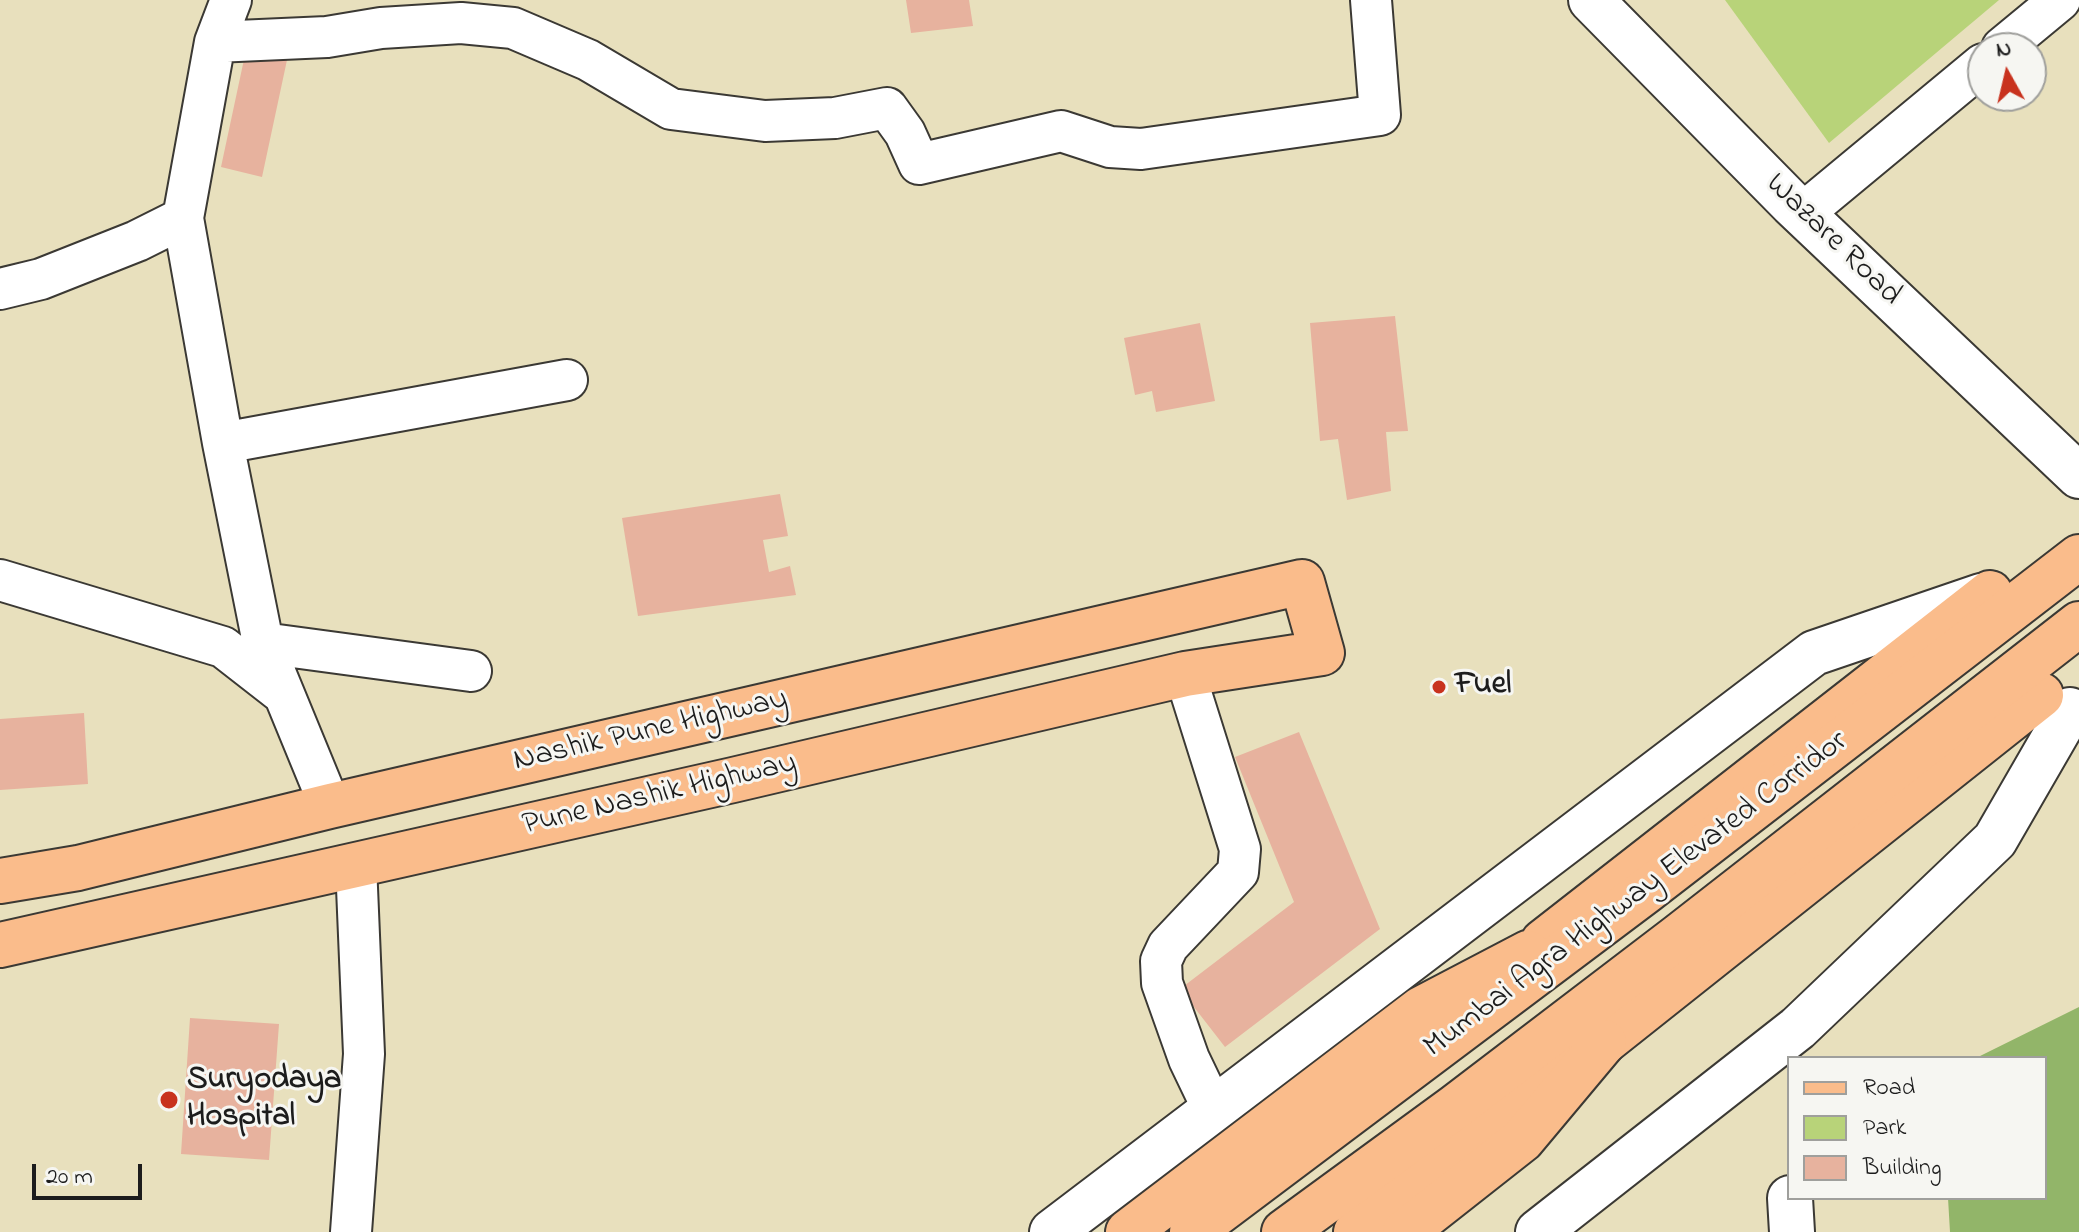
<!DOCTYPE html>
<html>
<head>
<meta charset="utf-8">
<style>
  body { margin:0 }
  #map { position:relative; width:2079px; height:1232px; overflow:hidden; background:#e8e0bd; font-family:"Indie Flower",sans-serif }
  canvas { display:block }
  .legend { position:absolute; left:1787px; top:1056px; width:260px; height:144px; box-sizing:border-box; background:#f6f6f2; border:2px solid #9f9f9c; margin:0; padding:10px 14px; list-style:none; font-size:24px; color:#1c1c1c }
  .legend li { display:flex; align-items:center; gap:16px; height:40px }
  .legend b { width:40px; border:2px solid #9f9f9c }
  .north { position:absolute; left:1967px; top:32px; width:80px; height:80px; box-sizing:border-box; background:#f6f6f2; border:2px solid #9f9f9c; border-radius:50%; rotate:352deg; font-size:22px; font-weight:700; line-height:32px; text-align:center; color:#1c1c1c }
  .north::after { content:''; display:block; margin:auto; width:28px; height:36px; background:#c8321e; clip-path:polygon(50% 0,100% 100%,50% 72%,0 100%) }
  .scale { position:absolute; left:32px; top:1164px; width:110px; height:36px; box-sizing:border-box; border:4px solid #1c1c1c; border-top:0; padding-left:10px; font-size:24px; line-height:28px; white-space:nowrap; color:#1c1c1c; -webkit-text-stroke:6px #f6f6f2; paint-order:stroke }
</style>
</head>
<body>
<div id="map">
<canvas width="2079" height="1232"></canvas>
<ul class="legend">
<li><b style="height:10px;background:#fabc8b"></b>Road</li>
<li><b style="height:22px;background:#b8d379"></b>Park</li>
<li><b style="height:22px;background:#e7b29e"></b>Building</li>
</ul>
<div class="north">N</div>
<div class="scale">20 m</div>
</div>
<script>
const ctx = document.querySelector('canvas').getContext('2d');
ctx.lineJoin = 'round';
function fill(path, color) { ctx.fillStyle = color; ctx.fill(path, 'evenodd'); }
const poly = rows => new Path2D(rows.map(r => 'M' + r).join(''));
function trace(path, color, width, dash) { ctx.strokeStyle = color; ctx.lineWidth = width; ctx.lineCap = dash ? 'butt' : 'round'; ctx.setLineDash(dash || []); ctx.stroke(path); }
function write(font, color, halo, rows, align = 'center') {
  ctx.font = font + ' "Indie Flower",sans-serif'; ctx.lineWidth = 6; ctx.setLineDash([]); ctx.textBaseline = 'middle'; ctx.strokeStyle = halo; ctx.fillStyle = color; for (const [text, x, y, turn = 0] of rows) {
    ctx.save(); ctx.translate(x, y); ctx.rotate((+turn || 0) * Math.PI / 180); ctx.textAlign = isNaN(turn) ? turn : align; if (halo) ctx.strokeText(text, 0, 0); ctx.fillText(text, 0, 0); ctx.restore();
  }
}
const green = poly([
  [1725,0,1999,0,1829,143]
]);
const forest = poly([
  [2079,1007,2079,1232,1950,1232,1948,1198,2045,1198,2045,1058,1976,1058]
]);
const building = poly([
  [906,0,969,0,973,26,911,33],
  [246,50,287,60,262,177,221,167],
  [1395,316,1408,431,1386,432,1391,491,1347,500,1338,439,1320,441,1310,323],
  [1200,323,1215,401,1156,412,1152,391,1135,395,1124,338],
  [780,494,788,536,763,540,769,572,790,566,796,595,638,616,622,518],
  [84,713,88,784,0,790,0,719],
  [1299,732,1380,929,1225,1047,1180,989,1294,902,1235,757],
  [190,1018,279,1024,269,1160,181,1154]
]);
const minor = poly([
  [231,0,215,42,183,218,223,443,263,643,330,806],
  [215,42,327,37,381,28,461,23,513,28,588,60,671,109,765,121,835,118,887,108,905,133,919,164,1061,131,1110,147,1141,149,1380,115,1371,0],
  [2002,48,2060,0],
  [1802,214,1983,64],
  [0,289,41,279,137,241,183,218],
  [223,443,567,380],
  [0,580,223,647,282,693],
  [263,643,471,671],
  [1185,674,1240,849,1238,872,1168,946,1161,961,1162,983,1189,1059,1213,1109],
  [351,1232,364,1054,356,864]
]);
const tertiary = poly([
  [1591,0,1792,204,2079,476],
  [1790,1198,1792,1232],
  [1052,1232,1814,653,1981,596],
  [1538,1232,1798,1028,1995,840,2070,710]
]);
const primary = poly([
  [1543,942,1990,593],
  [1356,1232,1604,1042,2041,695]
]);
const trunk = poly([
  [0,881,78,868,330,806,1302,582,1322,653,1185,674,733,780,0,945]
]);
const motorway = poly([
  [1128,1232,1421,1009,1528,953],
  [1192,1232,1646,891,2079,557],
  [1284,1232,1455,1107,1679,936,2079,624],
  [1405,1232,1522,1140,1604,1042]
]);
const markers = [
  [1439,687,8,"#c8321e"],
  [169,1100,10,"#c8321e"]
];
const streetNames = [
  ["Wazare Road",1832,241,44],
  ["Nashik Pune Highway",651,732,-13],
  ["Pune Nashik Highway",660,796,-13],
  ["Mumbai Agra Highway Elevated Corridor",1637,896,-37]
];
const poiNames = [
  ["Fuel",1455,687],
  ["Suryodaya",187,1082],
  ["Hospital",187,1119]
];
fill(green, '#b8d379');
fill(forest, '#92b569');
fill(building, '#e7b29e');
trace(minor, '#3b3934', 44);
trace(tertiary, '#3b3934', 48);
trace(primary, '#3b3934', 48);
trace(trunk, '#3b3934', 48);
trace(motorway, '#3b3934', 48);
trace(minor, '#fff', 40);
trace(tertiary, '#fff', 44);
trace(primary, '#fabc8b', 44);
trace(trunk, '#fabc8b', 44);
trace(motorway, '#fabc8b', 44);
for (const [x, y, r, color] of markers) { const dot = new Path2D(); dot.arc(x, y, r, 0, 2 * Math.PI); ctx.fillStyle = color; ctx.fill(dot); trace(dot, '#f6f6f2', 3); }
write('32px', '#1c1c1c', '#f6f6f2', streetNames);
write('bold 32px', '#1c1c1c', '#f6f6f2', poiNames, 'left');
</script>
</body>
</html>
